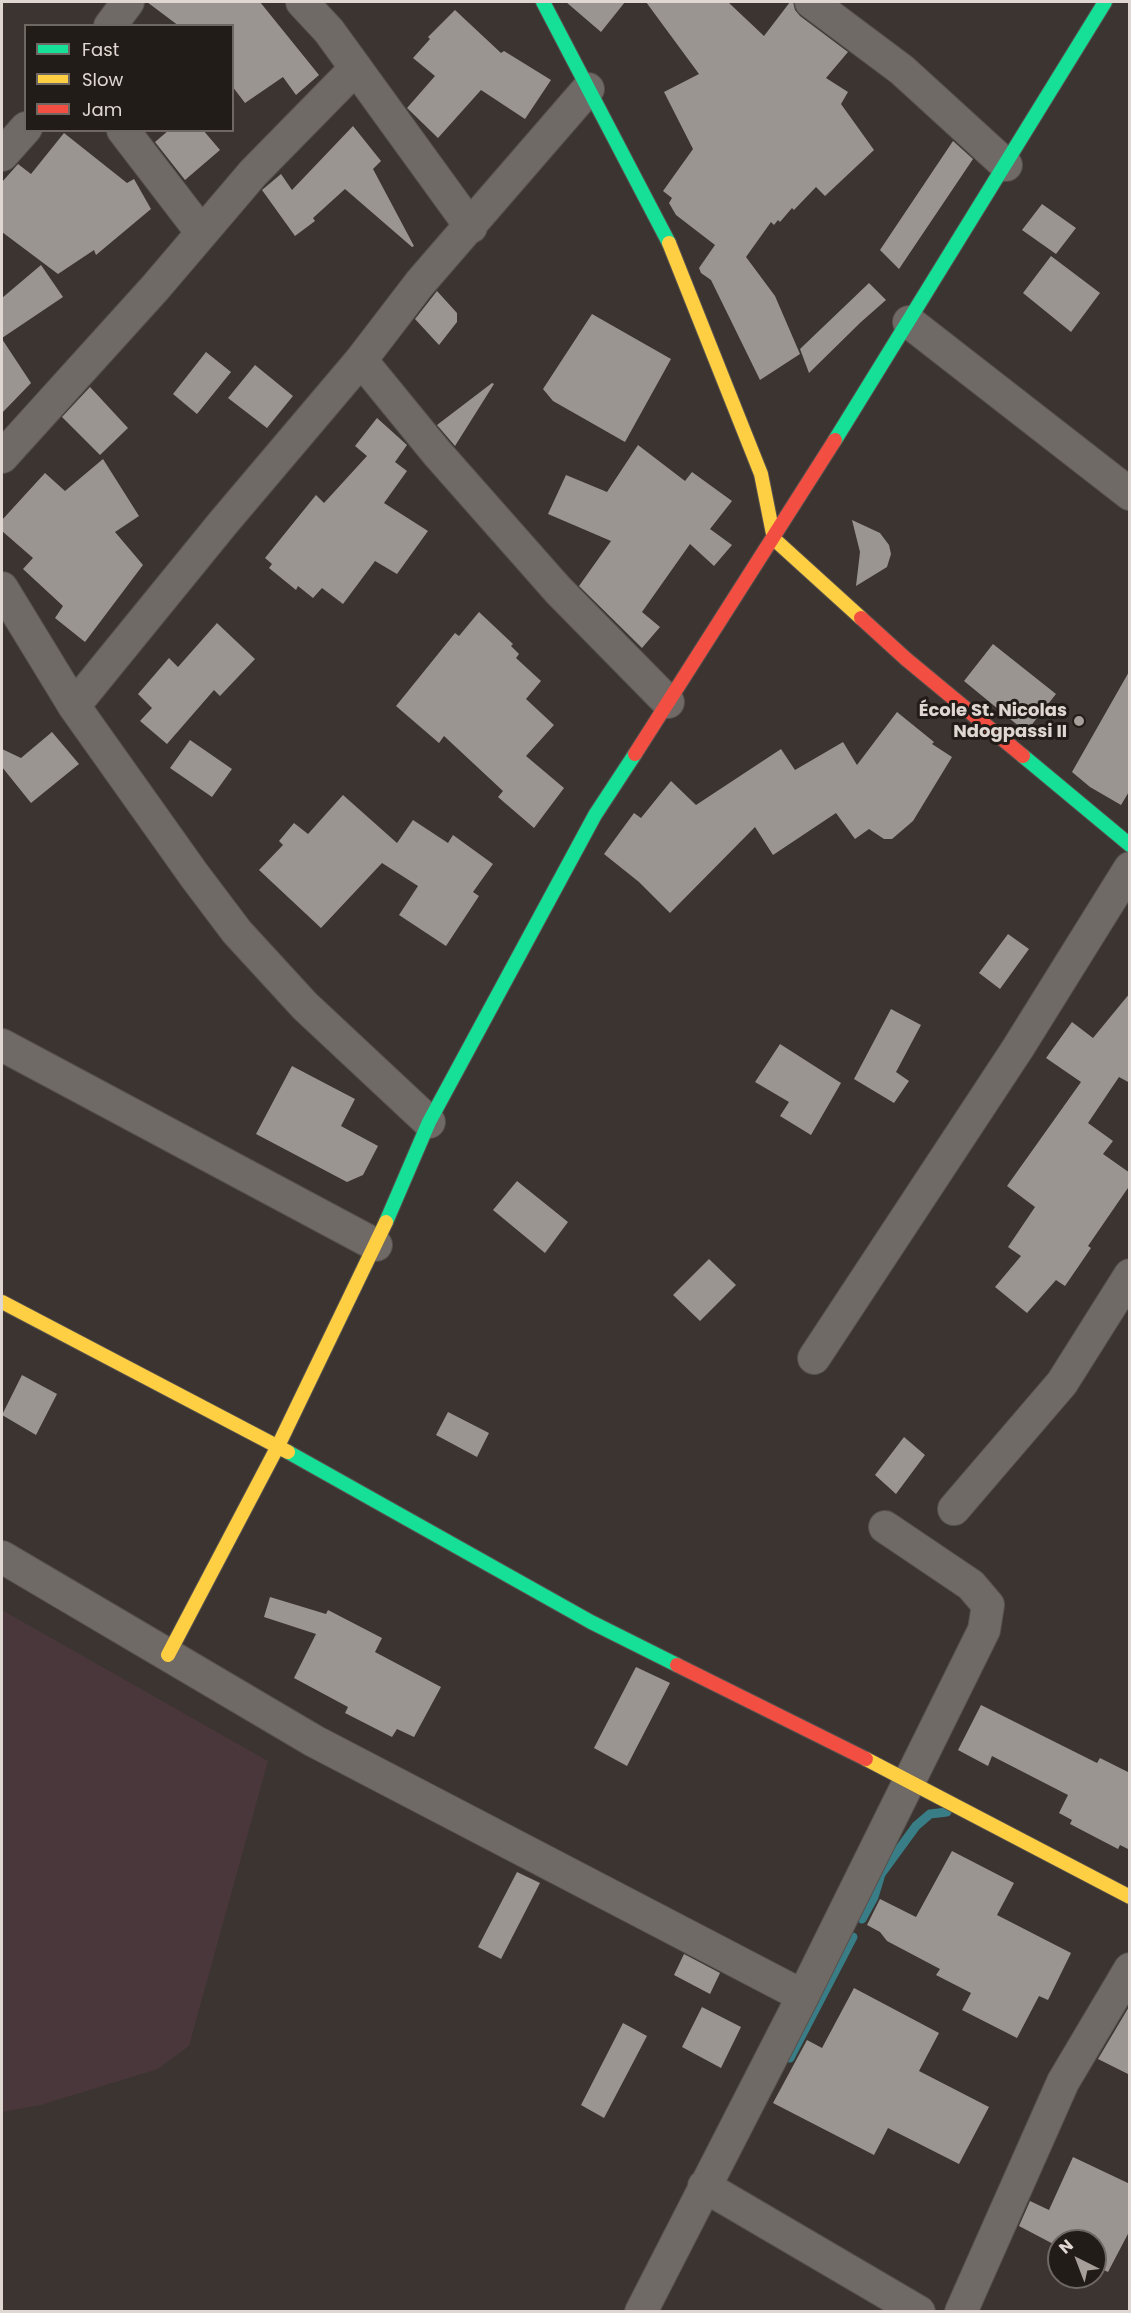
<!DOCTYPE html>
<html>
<head>
<meta charset="utf-8">
<style>
  body { margin:0 }
  #map { position:relative; width:1131px; height:2313px; overflow:hidden; background:#3b3430; font-family:Poppins,sans-serif }
  canvas { display:block }
  .frame { position:absolute; inset:0; border:3px solid #e0d7d2; pointer-events:none }
  .legend { position:absolute; left:24px; top:24px; width:210px; height:108px; box-sizing:border-box; background:#221c18; border:2px solid #6e6762; margin:0; padding:8px 10px; list-style:none; font-size:18px; color:#e0d7d2 }
  .legend li { display:flex; align-items:center; gap:12px; height:30px }
  .legend b { width:30px; border:2px solid #6e6762 }
  .north { position:absolute; left:1047px; top:2229px; width:60px; height:60px; box-sizing:border-box; background:#221c18; border:2px solid #6e6762; border-radius:50%; rotate:318deg; font-size:16px; font-weight:700; line-height:24px; text-align:center; color:#e0d7d2 }
  .north::after { content:''; display:block; margin:auto; width:21px; height:27px; background:#a69e99; clip-path:polygon(50% 0,100% 100%,50% 72%,0 100%) }
</style>
</head>
<body>
<div id="map">
<canvas width="1131" height="2313"></canvas>
<div class="frame"></div>
<ul class="legend">
<li><b style="height:8px;background:#16e098"></b>Fast</li>
<li><b style="height:8px;background:#ffcf43"></b>Slow</li>
<li><b style="height:8px;background:#f24e42"></b>Jam</li>
</ul>
<div class="north">N</div>
</div>
<script>
const ctx = document.querySelector('canvas').getContext('2d');
ctx.lineJoin = 'round';
function fill(path, color) { ctx.fillStyle = color; ctx.fill(path, 'evenodd'); }
const poly = rows => new Path2D(rows.map(r => 'M' + r).join(''));
function trace(path, color, width, dash) { ctx.strokeStyle = color; ctx.lineWidth = width; ctx.lineCap = dash ? 'butt' : 'round'; ctx.setLineDash(dash || []); ctx.stroke(path); }
function write(font, color, halo, rows, align = 'center') {
  ctx.font = font + ' Poppins,sans-serif'; ctx.lineWidth = 6; ctx.setLineDash([]); ctx.textBaseline = 'middle'; ctx.strokeStyle = halo; ctx.fillStyle = color; for (const [text, x, y, turn = 0] of rows) {
    ctx.save(); ctx.translate(x, y); ctx.rotate((+turn || 0) * Math.PI / 180); ctx.textAlign = isNaN(turn) ? turn : align; if (halo) ctx.strokeText(text, 0, 0); ctx.fillText(text, 0, 0); ctx.restore();
  }
}
const industrial = poly([
  [2,1610,268,1761,189,2046,158,2069,41,2105,2,2112]
]);
const stream = poly([
  [862,1919,874,1897,881,1874,916,1826,930,1814,947,1812],
  [790,2058,853,1937]
]);
const building = poly([
  [147,2,260,2,319,75,296,95,283,77,245,103,232,86,232,26,179,26],
  [566,2,625,2,601,32],
  [646,2,728,2,764,36,790,2,793,2,795,10,800,16,848,52,826,78,848,92,841,104,874,150,825,196,816,187,794,210,792,208,780,222,778,220,774,225,771,222,746,257,775,296,800,354,760,380,711,280,701,273,699,268,715,245,676,215,669,203,672,198,663,191,693,149,664,92,699,74],
  [455,10,501,53,504,51,551,80,525,119,481,90,438,138,407,108,435,76,413,58,430,39,428,37],
  [353,126,381,161,373,169,414,246,412,247,345,189,313,218,315,221,295,236,262,190,281,174,292,190],
  [169,130,203,130,220,150,185,180,155,142],
  [64,133,127,183,134,179,151,209,96,255,94,250,58,274,2,232,2,182,18,164,31,174],
  [953,141,973,159,899,269,880,250],
  [1042,204,1076,228,1056,254,1022,230],
  [1051,256,1100,293,1071,332,1023,293],
  [41,265,63,297,2,338,2,298],
  [869,283,886,300,861,322,809,373,800,349],
  [437,291,457,313,457,322,439,345,415,319],
  [592,314,671,359,625,442,553,401,543,389],
  [2,339,31,383,2,413],
  [206,352,231,372,197,414,173,394],
  [255,365,293,396,267,428,228,398],
  [492,383,494,384,455,446,437,425],
  [90,387,128,428,100,455,62,417],
  [377,418,407,445,395,462,407,471,384,503,428,531,397,574,375,561,343,604,322,588,313,598,298,586,296,590,269,568,272,564,265,558,316,495,324,503,367,456,355,446],
  [638,445,685,481,692,472,732,501,710,529,732,545,714,566,690,544,642,612,660,627,642,648,579,586,611,541,548,514,566,475,607,492],
  [103,459,139,516,115,532,143,565,85,642,55,618,63,606,23,569,33,558,2,531,2,520,45,473,65,491],
  [852,520,880,533,889,545,891,554,887,567,856,586,860,552],
  [479,612,513,644,511,646,519,654,516,658,541,681,526,699,554,725,526,756,564,788,534,828,498,797,503,791,444,736,439,743,396,706,455,633,459,636],
  [217,623,255,659,220,696,214,690,167,744,140,721,152,708,138,694,169,658,178,667],
  [993,644,1056,694,1026,732,964,681],
  [1130,670,1130,790,1121,805,1090,787,1072,772],
  [897,712,934,742,932,744,952,757,913,821,892,839,884,839,869,829,855,839,836,813,773,855,755,827,670,913,639,882,604,854,634,813,641,818,671,781,696,805,781,749,795,770,843,742,857,765],
  [52,732,79,764,31,803,2,767,2,749,21,758],
  [190,740,232,769,212,797,170,768],
  [343,795,397,843,413,820,448,843,453,835,493,864,473,892,479,896,446,946,399,915,418,886,382,863,321,928,259,870,283,845,279,841,294,823,308,834],
  [1008,934,1029,949,1000,989,979,973],
  [1130,993,1130,1083,1119,1077,1088,1123,1113,1141,1103,1154,1130,1173,1130,1185,1088,1246,1091,1248,1065,1286,1056,1280,1027,1313,995,1287,1021,1256,1008,1247,1035,1207,1007,1186,1081,1082,1046,1058,1072,1022,1093,1038],
  [891,1009,921,1025,896,1072,909,1081,894,1103,854,1079],
  [780,1044,841,1083,811,1135,780,1116,789,1102,755,1082],
  [292,1066,355,1099,341,1126,378,1146,363,1175,347,1182,256,1134],
  [517,1181,568,1222,545,1253,493,1210],
  [709,1259,736,1285,700,1321,673,1295],
  [22,1375,57,1394,36,1435,2,1415],
  [448,1412,489,1433,477,1457,436,1435],
  [904,1437,925,1455,896,1494,875,1475],
  [270,1597,326,1614,328,1610,382,1638,375,1652,441,1687,414,1737,397,1729,392,1737,345,1713,348,1707,294,1678,316,1634,264,1617],
  [636,1667,670,1683,627,1766,594,1748],
  [981,1705,1097,1763,1100,1758,1130,1773,1130,1850,1120,1845,1118,1849,1070,1824,1072,1820,1059,1813,1068,1795,992,1756,988,1766,958,1750],
  [952,1851,1014,1883,997,1915,1071,1953,1048,2000,1039,1996,1017,2038,962,2010,971,1993,936,1975,940,1969,887,1941,880,1932,867,1925,880,1899,916,1917],
  [517,1872,540,1883,501,1959,478,1947],
  [684,1954,720,1973,710,1994,674,1975],
  [854,1988,939,2033,919,2071,989,2107,959,2164,888,2128,874,2155,773,2103,807,2040,822,2048],
  [1130,2005,1130,2075,1098,2059],
  [702,2007,741,2027,721,2068,682,2047],
  [623,2023,647,2036,604,2118,581,2105],
  [1073,2157,1130,2184,1130,2230,1108,2272,1095,2266,1095,2241,1059,2241,1059,2247,1019,2226,1030,2201,1049,2210]
]);
const street = poly([
  [302,2,329,31,471,227],
  [811,2,902,70,1006,165],
  [110,26,128,2],
  [123,130,202,233],
  [2,155,26,128],
  [909,322,1130,494],
  [361,360,437,453,558,590,668,702],
  [2,457,155,288,253,173,356,68],
  [2,588,74,706,194,875,237,932,305,1006,429,1122],
  [74,706,223,523,361,360,420,283,588,89],
  [2,1045,376,1245],
  [814,1358,1018,1048,1130,868],
  [954,1509,1062,1383,1130,1275],
  [2,1557,314,1741,803,1996],
  [704,2186,919,2312],
  [641,2312,803,1996,984,1630,988,1605,971,1585,885,1527],
  [961,2312,1063,2082,1130,1969]
]);
const fast = poly([
  [543,2,669,243],
  [835,440,1105,2],
  [1023,756,1130,845],
  [386,1222,429,1122,595,815,635,754],
  [288,1452,591,1622,677,1665]
]);
const slow = poly([
  [669,243,761,474,774,539,861,618],
  [2,1302,288,1452],
  [168,1655,278,1446,386,1222],
  [866,1759,1130,1897]
]);
const jam = poly([
  [861,618,906,659,1023,756],
  [635,754,835,440],
  [677,1665,866,1759]
]);
const markers = [
  [1079,721,6,"#a69e99"]
];
const poiNames = [
  ["École St. Nicolas",1067,711],
  ["Ndogpassi II",1067,732]
];
fill(industrial, '#49373b');
trace(stream, '#397e87', 9);
fill(building, '#9b9591');
trace(street, '#57514e', 34);
trace(fast, '#57514e', 16);
trace(slow, '#57514e', 16);
trace(jam, '#57514e', 16);
trace(street, '#706a66', 32);
trace(fast, '#16e098', 14);
trace(slow, '#ffcf43', 14);
trace(jam, '#f24e42', 14);
for (const [x, y, r, color] of markers) { const dot = new Path2D(); dot.arc(x, y, r, 0, 2 * Math.PI); ctx.fillStyle = color; ctx.fill(dot); trace(dot, '#221c18', 2); }
write('bold 18px', '#e0d7d2', '#221c18', poiNames, 'right');
</script>
</body>
</html>
